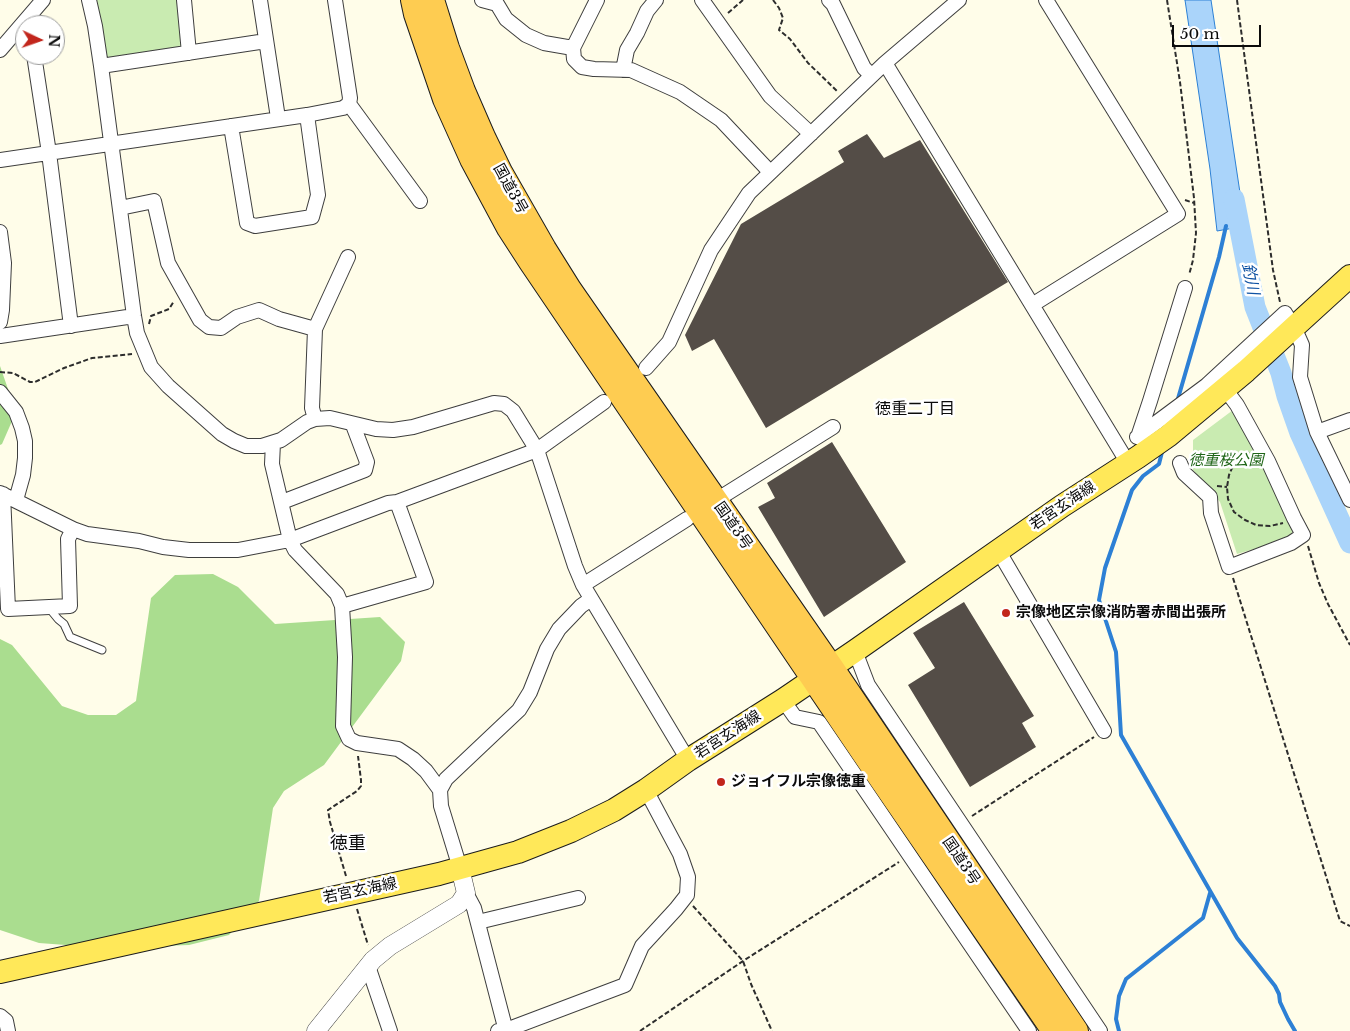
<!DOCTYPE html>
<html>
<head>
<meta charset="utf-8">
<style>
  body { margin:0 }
  #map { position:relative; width:1350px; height:1031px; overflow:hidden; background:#fffde9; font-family:"Libre Baskerville",serif }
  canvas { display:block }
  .north { position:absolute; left:15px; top:15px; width:50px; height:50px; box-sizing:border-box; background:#fff; border:1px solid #9d9d9d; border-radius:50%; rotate:93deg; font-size:14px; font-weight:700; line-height:20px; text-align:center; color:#0b0b0b }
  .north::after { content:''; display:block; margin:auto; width:18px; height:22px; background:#c2261c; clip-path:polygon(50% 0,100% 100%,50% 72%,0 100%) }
  .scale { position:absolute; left:1172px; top:25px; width:89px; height:22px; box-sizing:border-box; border:2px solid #0b0b0b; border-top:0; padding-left:6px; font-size:15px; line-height:18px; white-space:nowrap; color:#0b0b0b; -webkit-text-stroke:4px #fff; paint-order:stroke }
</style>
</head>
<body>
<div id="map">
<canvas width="1350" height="1031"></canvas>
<div class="north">N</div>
<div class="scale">50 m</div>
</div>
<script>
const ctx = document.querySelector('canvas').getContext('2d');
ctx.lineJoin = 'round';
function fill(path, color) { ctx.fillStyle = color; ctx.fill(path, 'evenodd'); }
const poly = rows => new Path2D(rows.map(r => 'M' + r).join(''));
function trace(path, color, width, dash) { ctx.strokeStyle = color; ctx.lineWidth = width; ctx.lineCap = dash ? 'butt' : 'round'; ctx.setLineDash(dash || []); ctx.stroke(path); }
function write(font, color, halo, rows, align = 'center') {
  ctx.font = font + ' "Libre Baskerville","Noto Sans JP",serif'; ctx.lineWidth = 5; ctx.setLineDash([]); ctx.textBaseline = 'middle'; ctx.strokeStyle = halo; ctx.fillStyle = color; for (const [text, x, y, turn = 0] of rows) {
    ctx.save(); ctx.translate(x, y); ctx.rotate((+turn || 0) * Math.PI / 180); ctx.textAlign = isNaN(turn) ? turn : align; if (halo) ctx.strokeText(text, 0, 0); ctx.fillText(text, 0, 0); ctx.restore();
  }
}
const green = poly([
  [94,0,179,0,183,44,179,50,108,59,104,55],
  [1233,410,1261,458,1292,526,1292,533,1288,539,1237,554,1220,502,1193,470,1193,440]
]);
const forest = poly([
  [0,366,16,412,2,444,0,445],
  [213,574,238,587,275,624,380,617,405,642,401,661,324,765,284,791,273,808,259,901,229,935,189,945,106,948,39,943,0,930,0,639,12,645,62,706,88,715,116,715,136,701,151,598,175,575]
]);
const water = poly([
  [1185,0,1211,0,1245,226,1217,231,1210,169,1185,0]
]);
const stream = poly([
  [1177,402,1219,257,1226,226],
  [1162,452,1159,464,1143,476,1132,490,1105,568,1099,600,1116,652,1121,735,1237,938,1275,986,1279,994,1280,1002,1288,1019,1295,1031],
  [1119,1031,1116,1019,1119,996,1126,979,1203,918,1210,893]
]);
const river = poly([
  [1234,199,1255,307,1281,373,1287,396,1300,433,1350,543]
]);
const building = poly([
  [867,134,884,158,920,140,1008,282,766,428,714,339,692,351,685,335,741,224,844,162,838,151],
  [832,442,906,562,824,617,758,507,775,498,767,483],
  [964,602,1034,716,1022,723,1036,747,970,787,908,685,935,668,913,633]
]);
const path = poly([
  [773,0,779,8,783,18,779,30,790,39,808,63,837,91],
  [1167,0,1180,82,1194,198,1196,233,1193,260,1189,275],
  [1237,0,1273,270,1280,302],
  [728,13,743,0],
  [1185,200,1194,203],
  [149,324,151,316,169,309,174,301],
  [0,372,13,373,30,382,35,382,64,368,92,358,132,354],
  [1249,452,1242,456,1233,466,1229,475,1227,487,1228,499,1234,512,1245,520,1256,525,1270,526,1283,523],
  [1217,486,1227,487],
  [1308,546,1319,583,1328,604,1350,645],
  [1233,578,1340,921,1350,926],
  [972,816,1094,737],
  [346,876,330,822,328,810,357,791,361,786,361,780,358,756],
  [693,906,743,961,751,984,772,1031],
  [357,909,368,945],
  [640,1031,743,961,899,862]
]);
const service = poly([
  [49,608,58,619,64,624,70,637,102,650]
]);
const minor = poly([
  [89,0,95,26,101,66,134,316,137,333,151,367,168,386,222,434,234,441,246,446,262,446,281,440,307,422,315,419,330,418,376,429,393,430,413,427,494,403,504,404,513,411,537,450,575,566,583,585,688,760],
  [184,0,189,53],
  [260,0,278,118],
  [482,0,497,4,506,19,526,35,544,43,573,48],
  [597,0,573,48,574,59,582,67,594,69,631,70,680,92,721,120,770,172],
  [702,0,770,96,811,134],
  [829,0,833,4,864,68,871,75],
  [0,50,43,0],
  [34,55,49,153,71,326],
  [885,63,1128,463],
  [101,66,266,41],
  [623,70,627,50,637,33,647,11,656,0],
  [349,104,420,201],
  [231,126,247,223,255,226,312,217,318,195,307,115],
  [0,160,307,115,343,108,349,104,350,98,335,0],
  [120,208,154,201,168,263,200,320,209,327,221,328,237,317,259,310,279,319,315,329],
  [0,232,4,263,2,310,0,322],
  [1032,305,1178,214,1046,0],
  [0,336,134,316],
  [646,368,669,342,711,250,749,193,885,63,959,0],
  [0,392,16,412,22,428,25,441,25,458,23,475,16,500],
  [315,419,312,408,315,329,348,257],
  [1317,432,1350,420],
  [1137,437,1207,385,1285,313,1294,327,1302,345,1300,377,1317,432,1350,500],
  [1138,437,1150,401,1185,288],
  [273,443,272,464,290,540,295,550,337,594,342,606,426,582,397,502],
  [1180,463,1184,473,1210,497,1211,513,1229,567,1291,543,1303,535,1294,518,1268,461,1237,405,1225,389],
  [0,493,73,529,87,534,139,541,163,547,189,550,238,550,290,540,388,503,397,502,537,450,604,402],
  [3,494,8,609,70,606,68,539,73,529],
  [726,494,833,427],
  [282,502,365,470,367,462,353,425],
  [998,550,1104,731],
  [583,585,687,519],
  [342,606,345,657,343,726,349,739,357,743,398,749,413,759,426,771,440,790],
  [855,651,868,685,1100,1031],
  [783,700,795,717,819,722,1029,1031],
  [460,868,441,806,440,790,446,779,519,710,530,692,547,649,559,629,581,606,591,599],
  [466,893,474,908,506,1031],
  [478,922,578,898],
  [368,966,390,1031],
  [0,1016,6,1021,8,1031],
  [498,1031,506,1030,625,985,642,946,676,909,687,895,688,877,680,854,646,790]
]);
const tertiary = poly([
  [316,1031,373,960,390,946,459,904,466,893,460,868]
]);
const primary = poly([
  [0,972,439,874,518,852,571,831,614,810,646,790,688,760,783,700,855,651,1062,506,1138,457,1168,436,1246,371,1350,276]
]);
const trunk = poly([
  [413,0,416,14,445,99,472,159,509,228,531,262,880,777,1054,1031],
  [432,0,447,48,463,91,483,137,500,172,544,249,569,289,831,667,1076,1031]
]);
const markers = [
  [1006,613,5,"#c2261c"],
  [721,782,5,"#c2261c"]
];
const streetNames = [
  ["国道3号",510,189,61],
  ["若宮玄海線",1063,506,-34],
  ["国道3号",733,526,55],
  ["若宮玄海線",728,735,-33],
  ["国道3号",961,861,56],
  ["若宮玄海線",360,891,-12]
];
const parkNames = [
  ["徳重桜公園",1226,461]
];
const poiNames = [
  ["宗像地区宗像消防署赤間出張所",1016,613],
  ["ジョイフル宗像徳重",731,782]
];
const waterNames = [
  ["釣川",1250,279,79]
];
const neighbourhoodNames = [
  ["徳重二丁目",915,409]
];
const quarterNames = [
  ["徳重",348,844]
];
fill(green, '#c9ebb1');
fill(forest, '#aadd8f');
fill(water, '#aad4fa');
trace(water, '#2d80d5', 1);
trace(stream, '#2d80d5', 4);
trace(river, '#aad4fa', 21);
fill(building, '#544d47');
trace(service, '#3e3e3e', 9);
trace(minor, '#3e3e3e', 16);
trace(tertiary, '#3e3e3e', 19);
trace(primary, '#1c1c1c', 24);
trace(trunk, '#1c1c1c', 26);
trace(path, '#2d2d2d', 2, [5, 2.5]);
trace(service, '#fff', 7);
trace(minor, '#fff', 14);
trace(tertiary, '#fff', 18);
trace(primary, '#ffe859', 22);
trace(trunk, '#fecc51', 24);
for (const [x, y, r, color] of markers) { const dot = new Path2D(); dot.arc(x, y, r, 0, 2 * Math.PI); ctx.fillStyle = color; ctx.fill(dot); trace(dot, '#fff', 2); }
write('15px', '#0b0b0b', '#fff', streetNames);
write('italic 15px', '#206618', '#fff', parkNames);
write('bold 15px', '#0b0b0b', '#fff', poiNames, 'left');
write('italic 16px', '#0e52a3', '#fff', waterNames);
write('16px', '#0b0b0b', '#fff', neighbourhoodNames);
write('18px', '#0b0b0b', '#fff', quarterNames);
</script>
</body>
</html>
